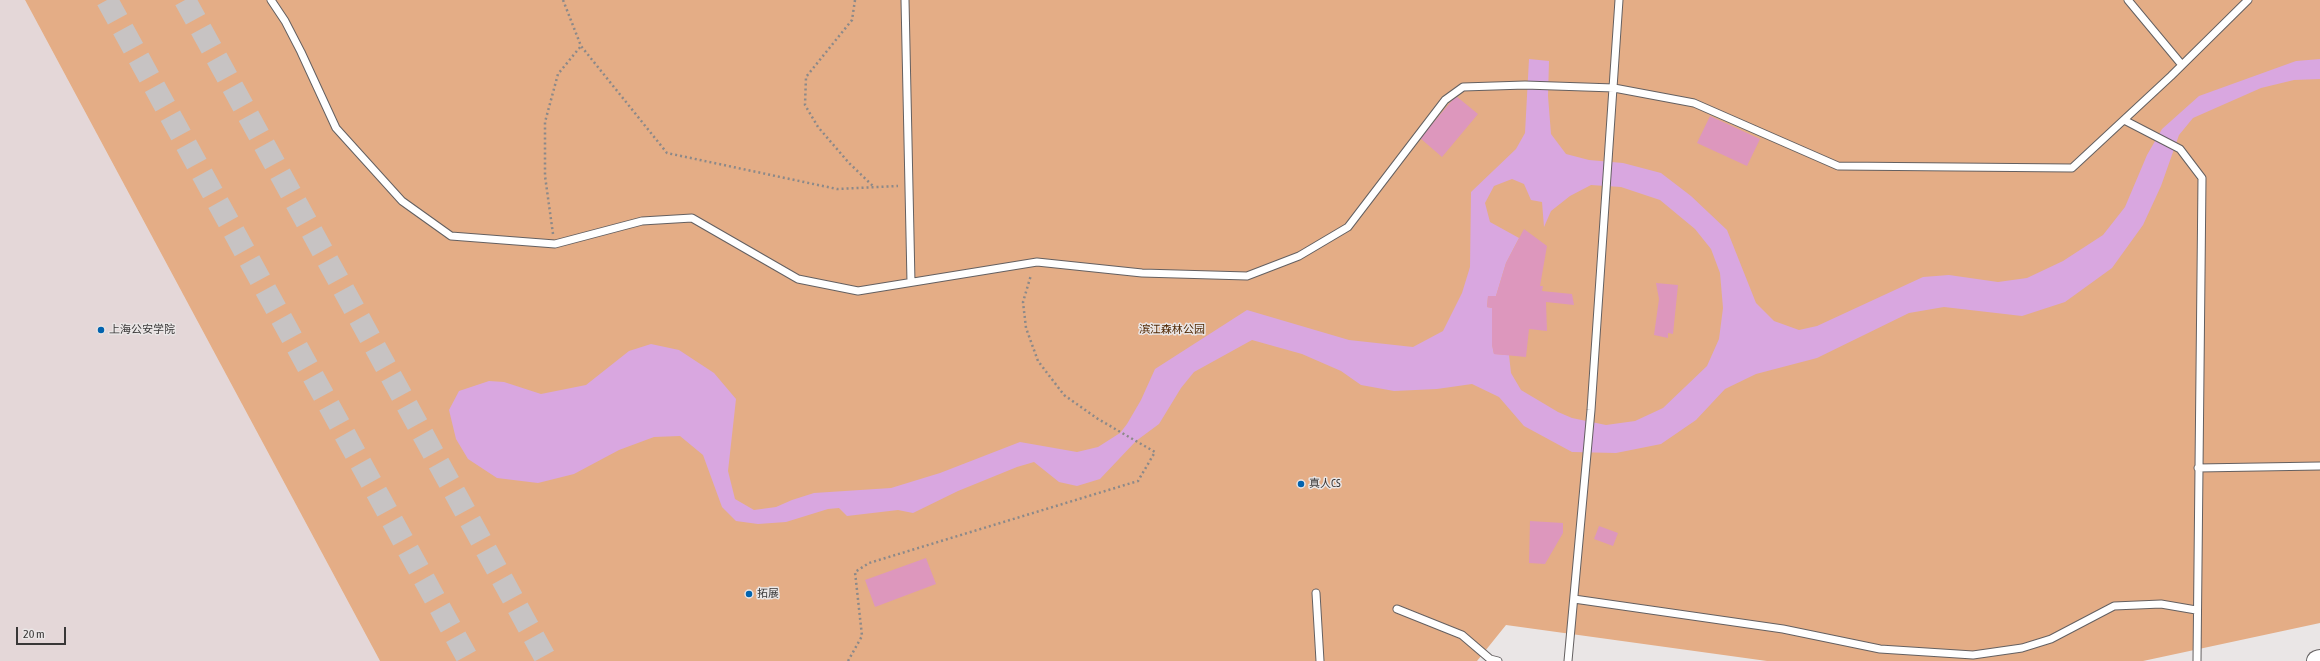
<!DOCTYPE html>
<html>
<head>
<meta charset="utf-8">
<style>
  body { margin:0 }
  #map { position:relative; width:2320px; height:661px; overflow:hidden; background:#eae6e6; font-family:"Asap Condensed",sans-serif }
  canvas { display:block }
  .scale { position:absolute; left:16px; top:627px; width:50px; height:18px; box-sizing:border-box; border:2px solid #393737; border-top:0; padding-left:5px; font-size:12px; line-height:14px; white-space:nowrap; color:#393737; -webkit-text-stroke:3px #eae6e6; paint-order:stroke }
</style>
</head>
<body>
<div id="map">
<canvas width="2320" height="661"></canvas>
<div class="scale">20 m</div>
</div>
<script>
const ctx = document.querySelector('canvas').getContext('2d');
ctx.lineJoin = 'round';
function fill(path, color) { ctx.fillStyle = color; ctx.fill(path, 'evenodd'); }
const poly = rows => new Path2D(rows.map(r => 'M' + r).join(''));
function trace(path, color, width, dash) { ctx.strokeStyle = color; ctx.lineWidth = width; ctx.lineCap = dash ? 'butt' : 'round'; ctx.setLineDash(dash || []); ctx.stroke(path); }
function write(font, color, halo, rows, align = 'center') {
  ctx.font = font + ' "Asap Condensed","Noto Sans SC",sans-serif'; ctx.lineWidth = 3; ctx.setLineDash([]); ctx.textBaseline = 'middle'; ctx.strokeStyle = halo; ctx.fillStyle = color; for (const [text, x, y, turn = 0] of rows) {
    ctx.save(); ctx.translate(x, y); ctx.rotate((+turn || 0) * Math.PI / 180); ctx.textAlign = isNaN(turn) ? turn : align; if (halo) ctx.strokeText(text, 0, 0); ctx.fillText(text, 0, 0); ctx.restore();
  }
}
const built = poly([
  [0,0,25,0,380,661,0,661]
]);
const green = poly([
  [25,0,2320,0,2320,623,2143,661,1767,661,1506,625,1477,661,380,661]
]);
const water = poly([
  [1529,59,1549,61,1548,96,1551,134,1566,154,1589,160,1623,163,1661,173,1691,196,1727,230,1756,303,1774,321,1799,330,1817,326,1923,277,1949,275,1998,282,2027,278,2063,261,2103,235,2125,207,2147,155,2162,129,2199,96,2296,61,2320,59,2320,79,2294,80,2261,88,2193,118,2179,135,2161,186,2143,225,2112,268,2065,302,2022,316,1944,307,1909,313,1817,358,1756,374,1725,389,1696,420,1661,444,1616,453,1572,452,1524,426,1499,397,1472,384,1437,389,1394,391,1361,385,1341,371,1302,354,1252,340,1194,372,1181,388,1159,424,1136,441,1100,479,1077,486,1059,482,1034,462,1017,467,958,491,913,513,898,510,847,516,839,508,828,509,786,522,758,524,736,521,722,507,703,455,680,436,654,437,619,450,574,474,538,483,497,478,468,459,456,439,449,410,459,391,489,381,504,382,541,394,586,385,629,351,651,344,679,350,714,373,736,399,728,471,735,499,754,510,776,507,792,500,814,493,891,488,940,473,1020,442,1077,452,1098,447,1120,433,1127,424,1141,400,1155,369,1247,310,1349,340,1413,347,1443,331,1462,293,1470,267,1471,192,1516,149,1525,133],
  [1512,179,1524,184,1531,200,1542,202,1544,227,1551,211,1570,196,1591,185,1621,187,1660,200,1695,229,1711,249,1720,273,1723,308,1719,339,1707,366,1663,408,1635,421,1606,425,1572,418,1558,412,1521,390,1511,373,1509,355,1494,354,1492,344,1492,308,1487,307,1488,297,1496,296,1506,263,1519,238,1490,222,1485,203,1494,186]
]);
const building = poly([
  [1456,96,1478,114,1442,157,1420,138],
  [1710,116,1760,139,1747,166,1697,143],
  [1524,229,1547,246,1540,286,1543,286,1542,291,1572,294,1574,305,1546,302,1547,331,1529,329,1526,357,1494,354,1492,345,1492,308,1487,307,1488,296,1496,296,1506,263],
  [1656,283,1678,285,1673,334,1668,333,1668,338,1654,335,1659,299],
  [1530,521,1563,523,1563,533,1545,564,1529,563],
  [1599,526,1618,533,1613,546,1594,539],
  [926,558,936,584,875,607,865,580]
]);
const highwayTunnel = poly([
  [107,0,469,661],
  [185,0,547,661]
]);
const path = poly([
  [563,0,581,46,667,153,837,189,898,186],
  [855,0,852,20,806,77,805,105,818,127,849,163,874,187],
  [553,234,545,176,545,122,558,74,581,46],
  [848,661,862,636,855,572,869,563,1138,481,1155,452,1098,419,1064,395,1038,361,1026,328,1023,302,1031,275]
]);
const lane = poly([
  [271,0,285,21,301,52,336,128,402,201,451,236,555,244,642,221,692,218,798,279,858,291,1037,262,1142,273,1247,276,1299,256,1348,227,1445,100,1463,87,1525,85,1614,88,1694,103,1838,166,2072,168,2171,76,2248,0],
  [905,0,911,282],
  [2128,0,2182,65],
  [2124,120,2180,149,2202,178,2197,661],
  [2198,468,2320,466],
  [1316,593,1320,661],
  [1574,599,1783,629,1880,649,1973,655,2022,648,2051,639,2114,606,2161,604,2196,610],
  [1397,609,1462,635,1490,659,1498,661],
  [1568,661,1591,410,1619,0]
]);
const secondary = poly([
  [2317,661,2320,660]
]);
const markers = [
  [101,330,4,"#0163af"],
  [1301,484,4,"#0163af"],
  [749,594,4,"#0163af"]
];
const poiNames = [
  ["上海公安学院",109,330],
  ["真人CS",1309,484],
  ["拓展",757,594]
];
const parkNames = [
  ["滨江森林公园",1172,330]
];
fill(built, '#e4d7d8');
fill(green, '#e4ad86');
fill(water, '#d9a7e0');
fill(building, '#dd97bd');
trace(highwayTunnel, '#c7c3c3', 22, [22, 11]);
trace(lane, '#646061', 9);
trace(secondary, '#646061', 22);
trace(path, '#8c8989', 2.5, [2, 3]);
trace(lane, '#fff', 7);
trace(secondary, '#fff', 20);
for (const [x, y, r, color] of markers) { const dot = new Path2D(); dot.arc(x, y, r, 0, 2 * Math.PI); ctx.fillStyle = color; ctx.fill(dot); trace(dot, '#eae6e6', 1.5); }
write('11px', '#393737', '#eae6e6', poiNames, 'left');
write('11px', '#512904', '#eae6e6', parkNames);
</script>
</body>
</html>
